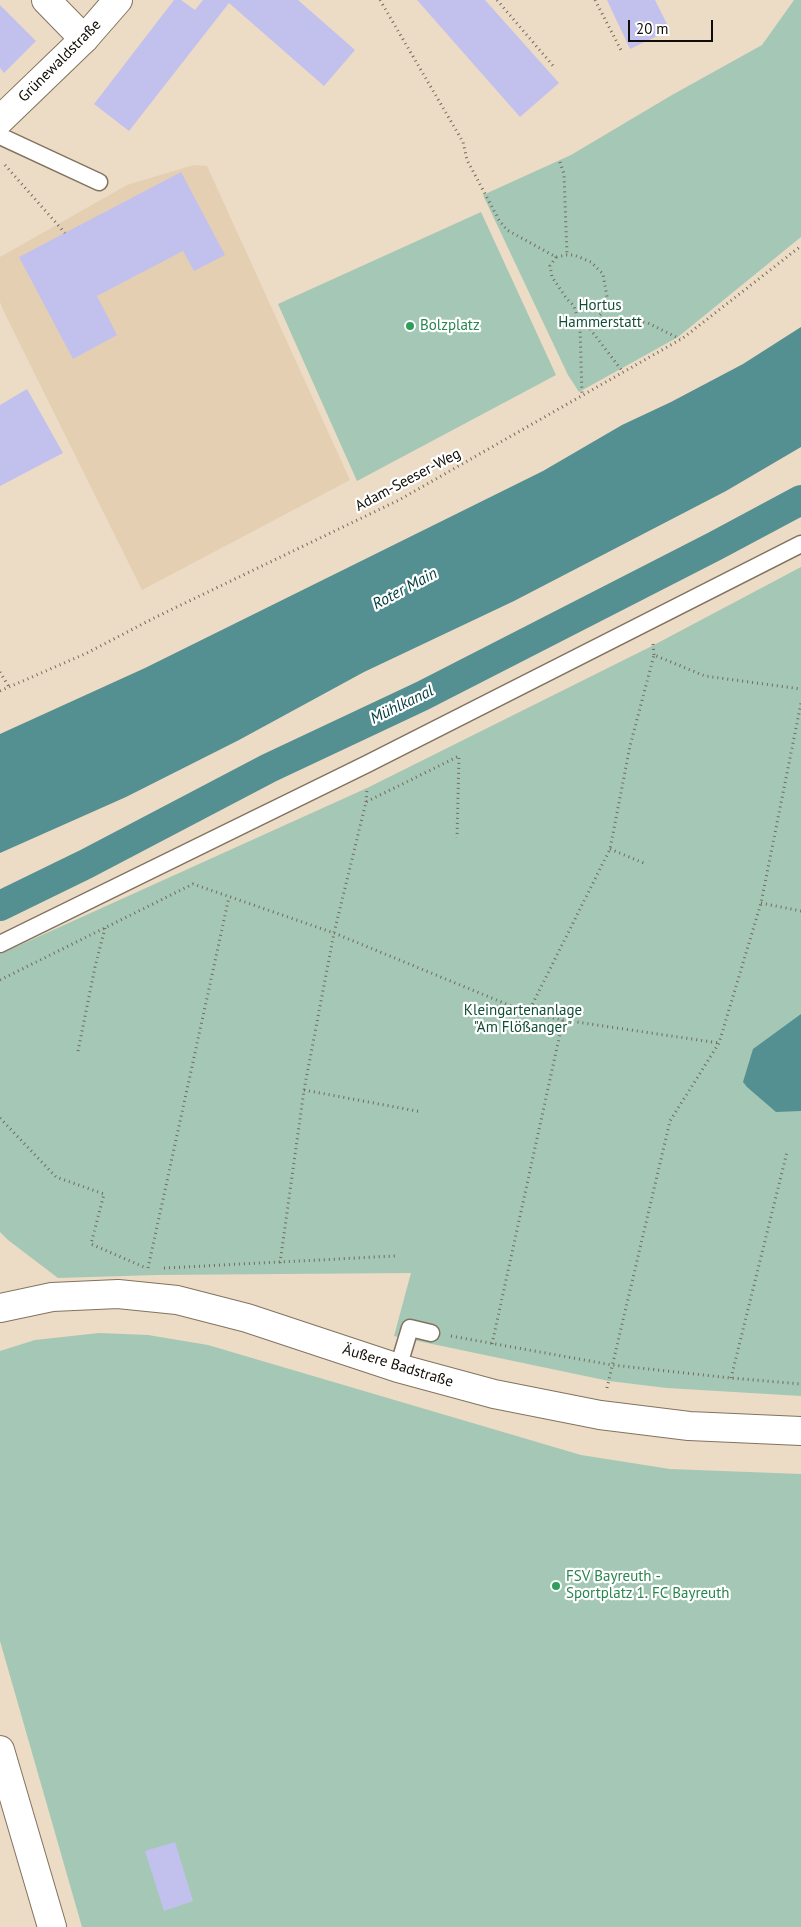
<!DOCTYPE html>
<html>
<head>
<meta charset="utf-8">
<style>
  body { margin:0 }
  #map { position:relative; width:801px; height:1927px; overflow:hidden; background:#ecdbc5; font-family:"PT Sans",sans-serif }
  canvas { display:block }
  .scale { position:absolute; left:628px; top:20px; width:85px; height:22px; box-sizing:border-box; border:2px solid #110c05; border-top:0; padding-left:6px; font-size:15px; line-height:18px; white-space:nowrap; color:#110c05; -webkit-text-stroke:4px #fff; paint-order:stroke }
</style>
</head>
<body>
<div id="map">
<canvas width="801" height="1927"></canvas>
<div class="scale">20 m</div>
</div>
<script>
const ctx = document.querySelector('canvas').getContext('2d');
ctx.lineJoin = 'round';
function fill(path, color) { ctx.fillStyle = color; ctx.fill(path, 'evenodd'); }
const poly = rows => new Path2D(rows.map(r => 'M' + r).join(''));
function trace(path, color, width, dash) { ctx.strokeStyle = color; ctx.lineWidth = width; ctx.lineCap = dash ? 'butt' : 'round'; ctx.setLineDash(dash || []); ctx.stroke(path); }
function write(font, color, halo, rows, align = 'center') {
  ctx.font = font + ' "PT Sans",sans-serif'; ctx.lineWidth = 4.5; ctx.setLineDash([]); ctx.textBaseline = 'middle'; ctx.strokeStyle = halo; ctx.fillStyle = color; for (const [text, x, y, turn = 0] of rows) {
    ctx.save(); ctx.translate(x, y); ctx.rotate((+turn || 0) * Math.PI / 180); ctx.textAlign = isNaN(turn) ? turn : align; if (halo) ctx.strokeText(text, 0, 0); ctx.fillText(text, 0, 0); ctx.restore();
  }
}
const built = poly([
  [194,165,207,166,350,480,142,590,3,310,0,302,0,257,127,185]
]);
const green = poly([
  [794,0,801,0,801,237,678,337,579,392,568,375,483,195,571,155,672,95,762,45],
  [481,212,556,375,357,481,278,304],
  [801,567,801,1396,667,1388,609,1381,394,1336,411,1273,156,1275,58,1278,8,1240,0,1232,0,954,367,788,652,646],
  [99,1333,148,1335,208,1345,581,1455,670,1469,801,1474,801,1927,82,1927,0,1641,0,1351,35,1340]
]);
const water = poly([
  [801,327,801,447,726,491,514,601,364,672,239,740,126,797,0,853,0,734,145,668,543,471,622,425,671,402,743,364],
  [801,1014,801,1111,776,1112,747,1087,743,1082,753,1049]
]);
const canal = poly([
  [0,906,86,864,269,768,422,696,715,546,801,500]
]);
const building = poly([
  [174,0,181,0,195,10,203,0,298,0,355,50,324,86,229,3,129,131,94,104],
  [417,0,485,0,559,83,520,117],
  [607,0,655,0,670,30,630,49],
  [0,5,36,41,4,73,0,68],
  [181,172,225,255,194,271,183,251,97,296,117,335,73,359,19,257],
  [27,389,63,453,0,486,0,405],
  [175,1842,193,1901,164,1911,145,1851]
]);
const path = poly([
  [380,0,463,142,467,160,499,220,507,230,556,257,567,255,574,255,591,262,603,274,607,297,601,314,593,323],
  [497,0,555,68],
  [595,0,621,50],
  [560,162,564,174,567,255],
  [5,165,65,233],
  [556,257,550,266,552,277,567,299,574,306,580,328,582,395],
  [587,325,623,372],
  [580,328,608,319,626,319,648,323,680,339],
  [653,644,654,655],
  [0,672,9,687],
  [0,691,87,653,156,617,399,500,683,338,801,246],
  [366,802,367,790],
  [610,849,646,864],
  [761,903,801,911],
  [0,980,193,884,334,933,528,1013,563,1020,719,1043],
  [528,1013,610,849,630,746,654,655,705,676,801,689],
  [78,1051,95,967,105,928],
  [304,1090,422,1112],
  [0,1118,56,1177,104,1194,91,1244,144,1267],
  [280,1263,304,1090,334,933,366,802,459,756,457,838],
  [148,1268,229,897],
  [164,1268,395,1256],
  [451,1336,612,1365,731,1378,801,1384],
  [492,1344,563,1020],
  [731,1378,787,1152],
  [607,1388,670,1121,719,1043,761,903,801,703]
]);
const lane = poly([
  [0,136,99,182],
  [0,944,367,764,801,544],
  [398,1368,410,1328,431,1333]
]);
const street = poly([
  [46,0,84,39],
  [0,1308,52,1297,118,1294,177,1300,247,1318,398,1368,494,1394,600,1415,689,1426,801,1431]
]);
const secondary = poly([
  [0,120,84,39,118,0],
  [0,1750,52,1927]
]);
const markers = [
  [410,326,5,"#2e9e5b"],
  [556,1586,5,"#2e9e5b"]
];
const streetNames = [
  ["Grünewaldstraße",60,61,-45],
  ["Adam-Seeser-Weg",408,480,-28],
  ["Äußere Badstraße",398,1366,17]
];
const parkNames = [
  ["Hortus",600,306],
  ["Hammerstatt",600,323],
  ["Kleingartenanlage",523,1011],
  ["\"Am Flößanger\"",523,1028]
];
const leisureNames = [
  ["Bolzplatz",420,326],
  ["FSV Bayreuth -",566,1577],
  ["Sportplatz 1. FC Bayreuth",566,1594]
];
const waterNames = [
  ["Roter Main",405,589,-28],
  ["Mühlkanal",402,705,-26]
];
fill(built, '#e5cfb3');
fill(green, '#a4c8b5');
fill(water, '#548f91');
trace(canal, '#548f91', 30);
fill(building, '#c2c1ed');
trace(lane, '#82735f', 19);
trace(street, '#82735f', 30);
trace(secondary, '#82735f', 30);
trace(path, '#746a5c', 3, [1, 4]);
trace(lane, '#fff', 16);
trace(street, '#fff', 28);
trace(secondary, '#fff', 28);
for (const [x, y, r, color] of markers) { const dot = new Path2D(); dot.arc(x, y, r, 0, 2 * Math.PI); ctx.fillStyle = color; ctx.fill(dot); trace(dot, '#fff', 2); }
write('15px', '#110c05', '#fff', streetNames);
write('15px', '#114e36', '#fff', parkNames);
write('15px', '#27864d', '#fff', leisureNames, 'left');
write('italic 16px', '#003c3e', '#fff', waterNames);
</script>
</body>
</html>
